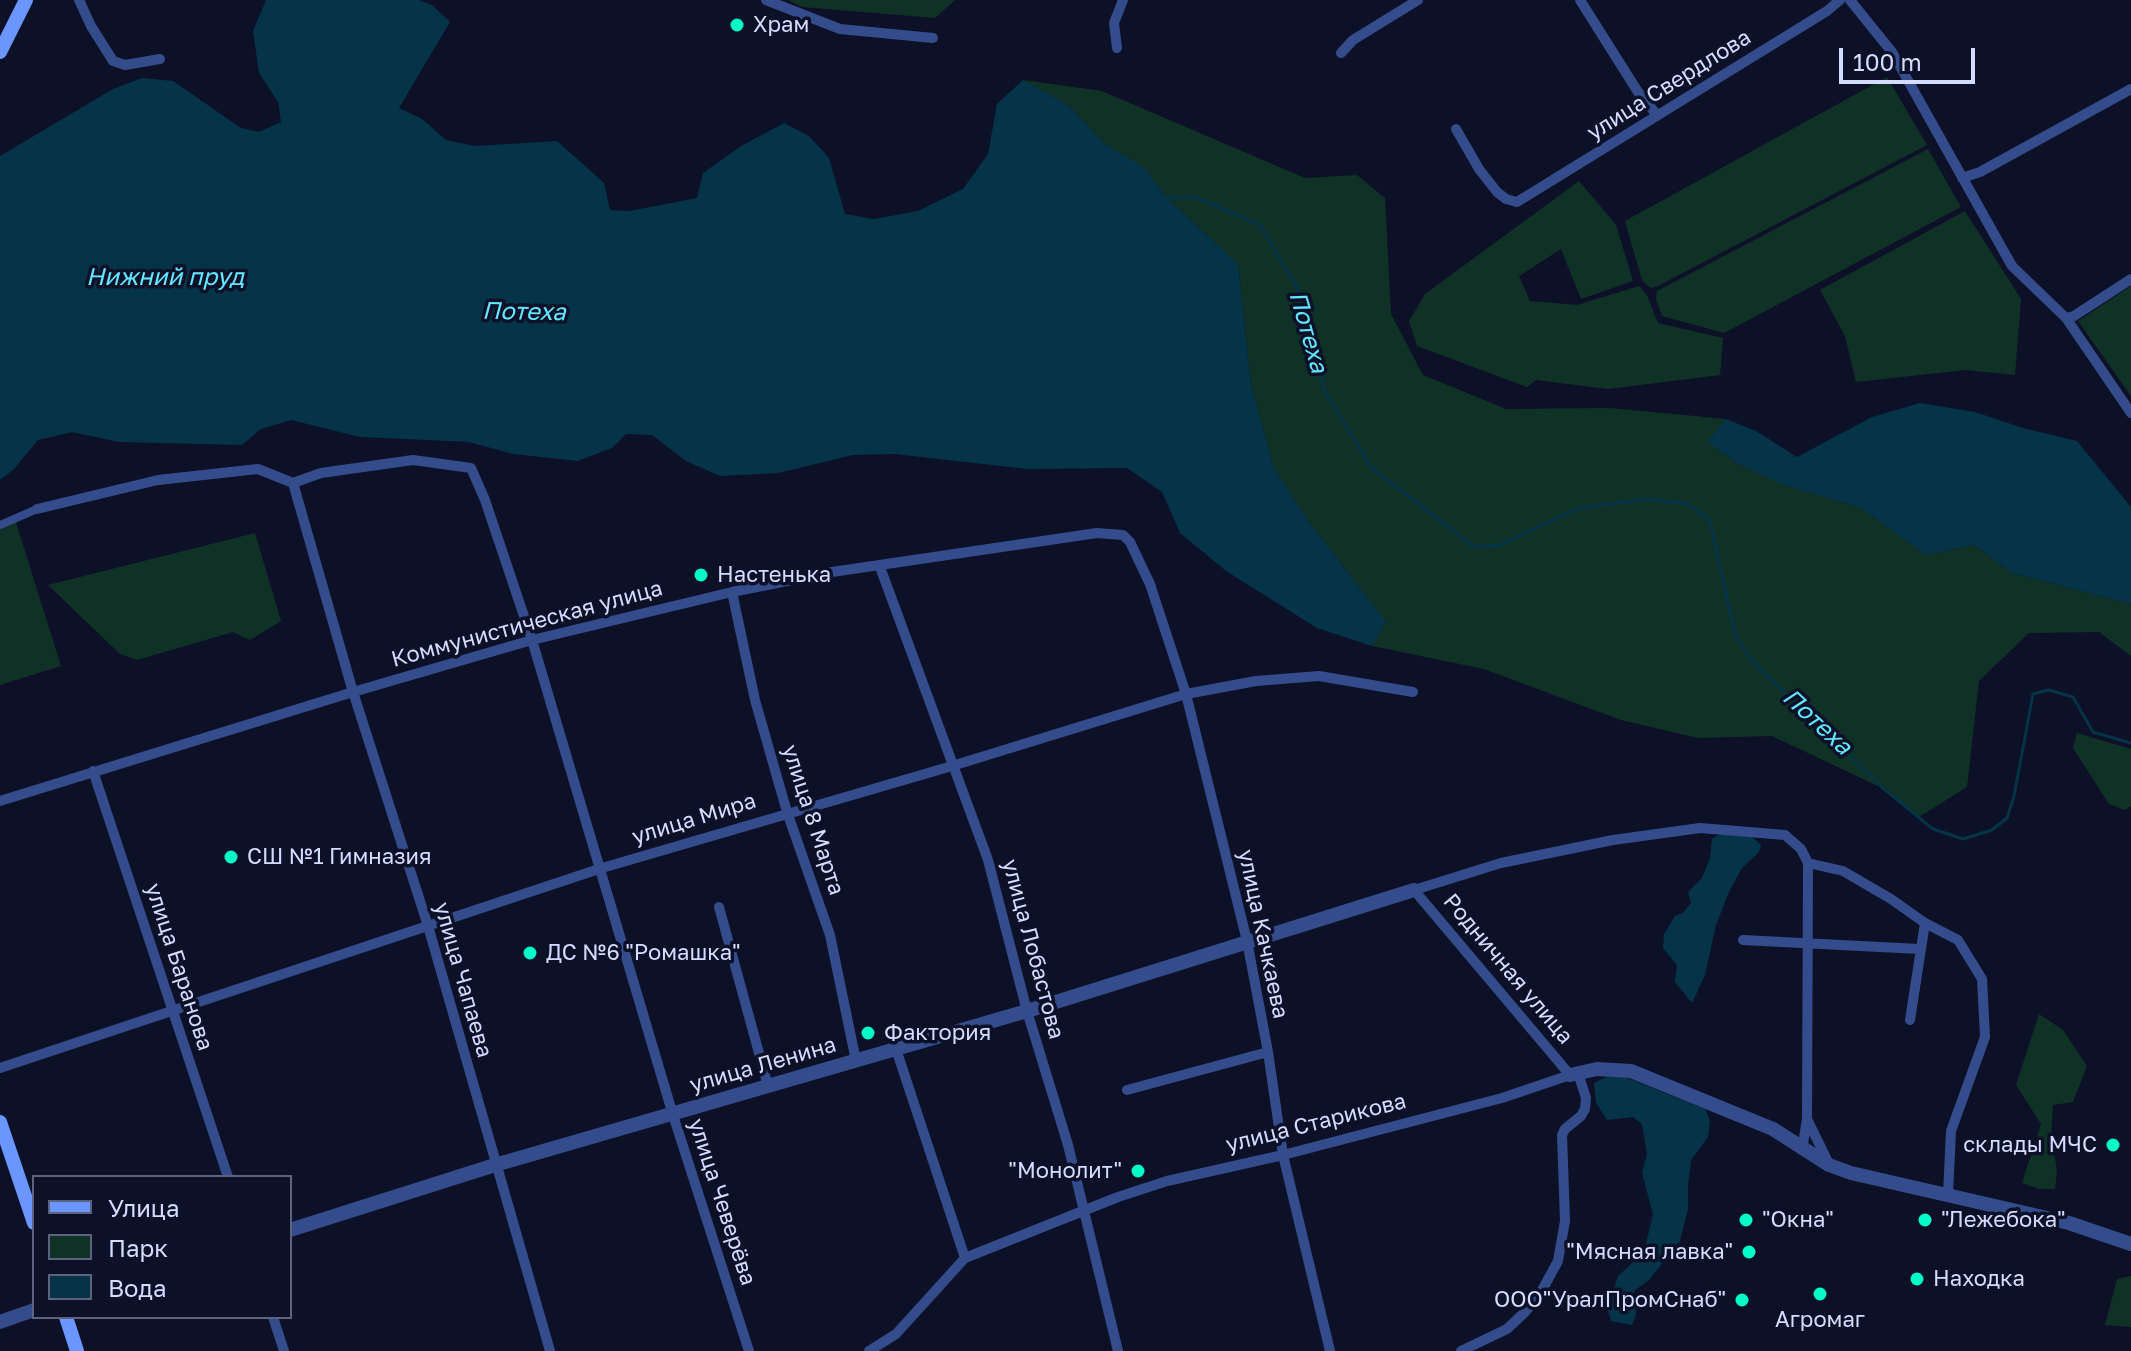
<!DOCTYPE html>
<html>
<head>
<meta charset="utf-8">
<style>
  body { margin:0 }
  #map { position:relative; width:2131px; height:1351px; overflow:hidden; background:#0d1128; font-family:"Golos Text",sans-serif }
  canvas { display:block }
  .legend { position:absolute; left:32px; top:1175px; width:260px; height:144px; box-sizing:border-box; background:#0d1128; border:2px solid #5d627e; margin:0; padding:10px 14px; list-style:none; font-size:24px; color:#d4dcff }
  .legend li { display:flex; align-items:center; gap:16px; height:40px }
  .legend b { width:40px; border:2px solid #5d627e }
  .scale { position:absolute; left:1839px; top:48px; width:136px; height:36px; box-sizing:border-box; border:4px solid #d4dcff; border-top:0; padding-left:10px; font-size:24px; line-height:28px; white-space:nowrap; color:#d4dcff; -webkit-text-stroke:6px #0d1128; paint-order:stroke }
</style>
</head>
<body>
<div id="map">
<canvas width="2131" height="1351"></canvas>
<ul class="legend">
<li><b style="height:10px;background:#6b95ff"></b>Улица</li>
<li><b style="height:22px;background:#103226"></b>Парк</li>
<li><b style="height:22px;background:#053348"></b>Вода</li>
</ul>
<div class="scale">100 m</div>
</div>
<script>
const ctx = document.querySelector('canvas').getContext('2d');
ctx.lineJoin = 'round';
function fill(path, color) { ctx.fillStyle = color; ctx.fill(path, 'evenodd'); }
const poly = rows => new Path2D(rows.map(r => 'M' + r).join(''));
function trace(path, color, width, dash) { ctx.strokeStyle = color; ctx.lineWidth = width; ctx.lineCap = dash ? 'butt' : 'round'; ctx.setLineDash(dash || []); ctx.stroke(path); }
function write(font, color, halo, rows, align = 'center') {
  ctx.font = font + ' "Golos Text",sans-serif'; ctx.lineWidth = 7; ctx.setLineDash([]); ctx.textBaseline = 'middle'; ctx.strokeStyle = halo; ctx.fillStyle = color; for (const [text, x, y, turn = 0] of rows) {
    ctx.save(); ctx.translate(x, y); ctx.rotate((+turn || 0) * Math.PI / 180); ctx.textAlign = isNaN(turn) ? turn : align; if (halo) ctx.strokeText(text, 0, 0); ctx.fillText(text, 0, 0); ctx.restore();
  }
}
const green = poly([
  [788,0,955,0,935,18,802,7],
  [1887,77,1927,145,1658,286,1650,288,1642,280,1625,221],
  [1023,80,1102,91,1305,178,1357,175,1385,198,1391,314,1423,375,1506,409,1610,408,1726,419,1707,442,1737,463,1783,484,1861,508,1926,555,1974,545,2012,573,2131,604,2131,656,2099,632,2029,633,1979,681,1967,787,1919,817,1884,789,1772,736,1698,738,1621,720,1484,669,1372,646,1386,622,1308,521,1274,468,1251,385,1238,264,1166,197,1144,167,1105,144,1068,105],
  [1928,149,1961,207,1724,333,1662,316,1656,299,1657,291],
  [1579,181,1616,225,1633,281,1581,299,1561,249,1519,276,1530,301,1577,305,1639,286,1647,295,1658,323,1723,338,1720,375,1608,389,1536,380,1527,387,1417,346,1409,321,1425,294],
  [1965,211,2021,299,2015,375,1965,370,1856,382,1845,336,1820,290],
  [2131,286,2131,396,2078,321],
  [14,516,61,666,0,685,0,523],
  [255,533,281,621,250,640,233,632,137,660,120,654,48,585],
  [2077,733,2131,749,2131,806,2125,810,2109,804,2073,748],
  [2039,1014,2063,1030,2087,1066,2073,1102,2053,1105,2051,1136,2057,1170,2055,1189,2040,1189,2022,1183,2041,1124,2016,1085],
  [2131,1276,2131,1327,2105,1325,2117,1279]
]);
const water = poly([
  [266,0,419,0,432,5,450,22,399,108,422,119,446,140,475,146,557,141,604,183,610,210,629,211,697,198,703,173,741,146,784,123,809,136,829,158,845,214,874,219,918,211,963,189,988,154,997,104,1023,80,1068,105,1105,144,1144,167,1166,197,1238,264,1251,385,1274,468,1308,521,1386,622,1372,646,1317,628,1226,571,1180,533,1162,492,1127,468,1027,469,895,454,853,455,778,473,720,476,686,461,652,435,626,434,612,448,578,461,513,454,469,442,360,437,291,420,261,429,242,445,119,442,72,432,38,440,14,469,0,480,0,156,113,89,142,78,173,81,241,128,259,132,281,122,278,102,259,73,253,31],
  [1920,403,1975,412,2023,428,2077,441,2131,507,2131,604,2012,573,1974,545,1926,555,1861,508,1782,484,1737,463,1707,442,1726,419,1756,431,1797,457,1872,417],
  [1720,834,1752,837,1761,845,1759,852,1742,868,1728,894,1716,925,1705,975,1692,1003,1675,982,1677,965,1663,948,1664,934,1675,916,1683,913,1691,903,1688,892,1702,878,1710,858,1712,839],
  [1608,1076,1625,1077,1705,1109,1710,1120,1708,1137,1691,1160,1688,1186,1688,1209,1680,1241,1649,1280,1634,1291,1636,1315,1632,1325,1611,1321,1607,1308,1618,1276,1644,1252,1653,1214,1642,1173,1647,1154,1642,1124,1633,1117,1607,1120,1596,1103,1594,1083]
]);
const stream = poly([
  [1164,198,1195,197,1260,225,1298,289,1325,392,1372,468,1474,547,1500,545,1576,509,1646,499,1688,504,1710,521,1735,634,1752,661,1884,789,1933,829,1963,839,1992,830,2007,818,2014,796,2033,694,2049,690,2073,697,2093,732,2131,743]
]);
const pedestrian = poly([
  [0,525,37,509]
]);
const minor = poly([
  [79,0,91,26,113,61,125,65,160,59],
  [766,0,840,29,933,38],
  [1580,0,1638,92,1657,115],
  [1850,0,1892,52,2012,266,2066,318,2131,413],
  [1117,48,1114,23,1123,0],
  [1341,53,1353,40,1418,0],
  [1456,129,1479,169,1497,192,1506,199,1517,202,1827,11,1840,0],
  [1962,178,1980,172,2131,89],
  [2066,318,2074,316,2131,279],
  [293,483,353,692,428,926,550,1351],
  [37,509,158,480,258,469,293,483,321,473,413,460,471,468,485,500,532,640,673,1115,749,1351],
  [880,567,988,860,1027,1011,1068,1145,1118,1351],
  [732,592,755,700,787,812,830,935,856,1061],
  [93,771,228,1177],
  [0,801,353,692,532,640,732,592,832,572,1097,533,1123,535,1130,542,1150,584,1186,694,1247,941,1268,1052,1283,1155,1330,1351],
  [1808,863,1843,871,1891,899,1925,923,1958,940,1982,979,1985,1037,1951,1131,1948,1194],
  [719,907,768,1086],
  [1743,940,1919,949],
  [1910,1020,1925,923],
  [896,1049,965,1258],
  [0,1068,602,868,952,766,1186,694,1256,681,1319,676,1413,692],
  [1127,1090,1268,1052],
  [1808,1121,1829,1164],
  [273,1317,284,1351],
  [869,1351,896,1334,965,1258,1118,1197,1167,1181,1283,1155,1502,1098,1570,1075,1414,890,1501,863,1613,840,1700,828,1785,835,1801,849,1808,863,1807,1119,1802,1150],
  [1461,1351,1507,1329,1525,1312,1540,1294,1558,1261,1565,1221,1562,1135,1565,1129,1581,1116,1585,1109,1586,1098,1578,1073]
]);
const tertiary = poly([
  [1570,1075,1597,1069,1631,1071,1773,1129,1829,1165,1851,1173,2069,1223,2131,1244],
  [290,1230,495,1165,1027,1011,1414,890],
  [0,1322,34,1310]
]);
const secondary = poly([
  [0,52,26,0],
  [0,1122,34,1223],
  [66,1317,77,1351]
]);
const markers = [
  [737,25,8,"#00ffc8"],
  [701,575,8,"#00ffc8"],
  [231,857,8,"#00ffc8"],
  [530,953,8,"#00ffc8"],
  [868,1033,8,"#00ffc8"],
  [2113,1145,8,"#00ffc8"],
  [1138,1171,8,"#00ffc8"],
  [1746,1220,8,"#00ffc8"],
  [1925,1220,8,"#00ffc8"],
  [1749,1252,8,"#00ffc8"],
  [1917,1279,8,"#00ffc8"],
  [1820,1294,8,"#00ffc8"],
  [1742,1300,8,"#00ffc8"]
];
const poiNames = [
  ["Храм",753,25],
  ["Настенька",717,575],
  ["СШ №1 Гимназия",247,857],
  ["ДС №6 \"Ромашка\"",546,953],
  ["Фактория",884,1033],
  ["склады МЧС",2097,1145,"right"],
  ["\"Монолит\"",1122,1171,"right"],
  ["\"Окна\"",1762,1220],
  ["\"Лежебока\"",1941,1220],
  ["\"Мясная лавка\"",1733,1252,"right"],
  ["Находка",1933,1279],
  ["ООО\"УралПромСнаб\"",1726,1300,"right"],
  ["Агромаг",1820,1320,"center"]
];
const streetNames = [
  ["улица Свердлова",1669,85,-32],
  ["Коммунистическая улица",527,624,-15],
  ["улица Мира",694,819,-17],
  ["улица 8 Марта",813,820,72],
  ["улица Качкаева",1263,934,78],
  ["улица Лобастова",1033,949,75],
  ["улица Баранова",179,967,72],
  ["Родничная улица",1508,969,50],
  ["улица Чапаева",463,980,74],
  ["улица Ленина",763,1065,-16],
  ["улица Старикова",1316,1123,-14],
  ["улица Чеверёва",722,1202,72]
];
const waterNames = [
  ["Нижний пруд",165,277],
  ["Потеха",524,312,1],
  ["Потеха",1308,332,74],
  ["Потеха",1817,722,43]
];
fill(green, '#103226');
fill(water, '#053348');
trace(stream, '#053348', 3);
trace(pedestrian, '#344c8b', 8);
trace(minor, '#344c8b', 10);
trace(tertiary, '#344c8b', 14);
trace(secondary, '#6b95ff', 14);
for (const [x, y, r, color] of markers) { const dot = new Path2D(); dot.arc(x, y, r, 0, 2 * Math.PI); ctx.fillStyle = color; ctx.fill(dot); trace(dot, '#0d1128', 3); }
write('22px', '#d4dcff', '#0d1128', poiNames, 'left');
write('22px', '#d4dcff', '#0d1128', streetNames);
write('italic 24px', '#62e7ff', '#0d1128', waterNames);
</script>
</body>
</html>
